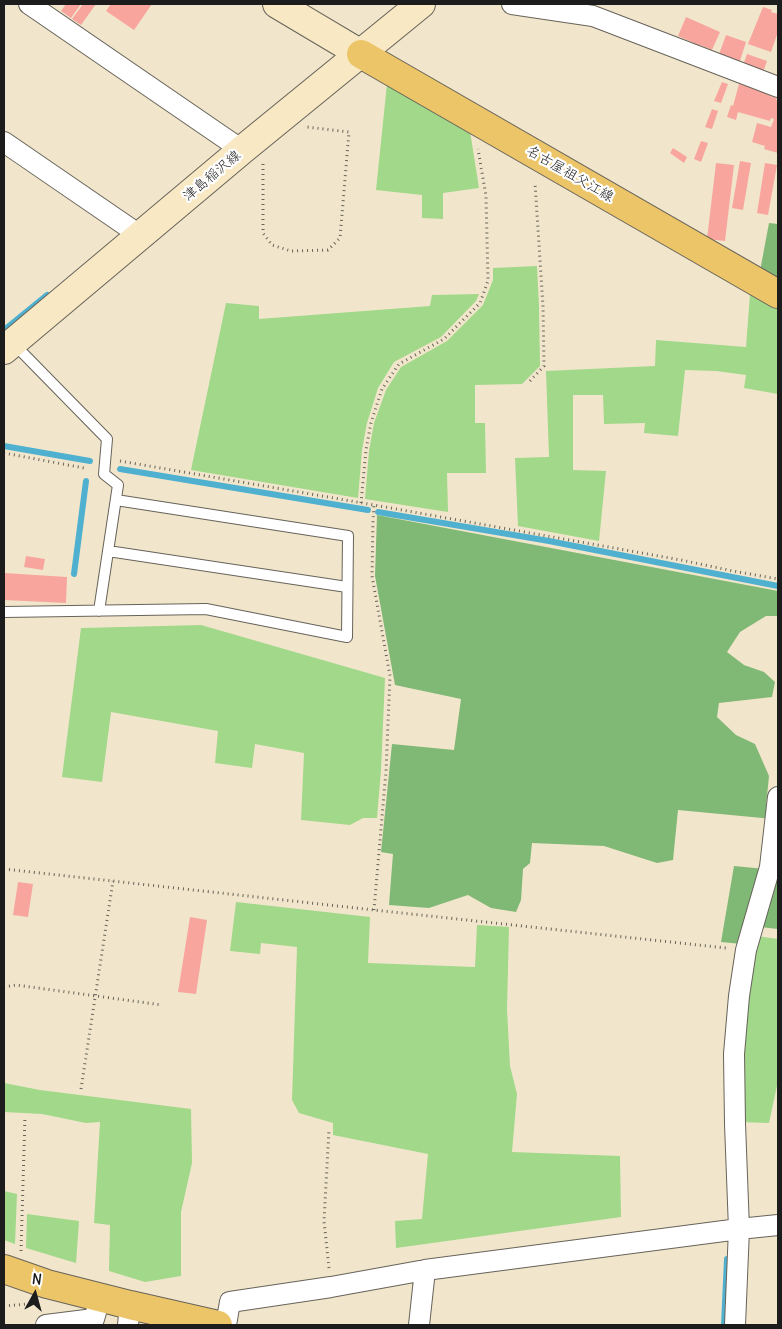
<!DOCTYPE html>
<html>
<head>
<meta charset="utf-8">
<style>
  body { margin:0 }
  #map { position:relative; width:782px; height:1329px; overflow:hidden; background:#f1e6cc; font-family:Delius,sans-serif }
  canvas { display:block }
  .frame { position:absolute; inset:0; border:5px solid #1c1c1c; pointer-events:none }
  .north { position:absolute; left:10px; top:1269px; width:50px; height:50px; -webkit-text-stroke:4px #fff; paint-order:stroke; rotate:7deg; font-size:14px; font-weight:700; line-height:20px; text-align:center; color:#1c1c1c }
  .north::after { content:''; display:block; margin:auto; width:18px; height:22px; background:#1c1c1c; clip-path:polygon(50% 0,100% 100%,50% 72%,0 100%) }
</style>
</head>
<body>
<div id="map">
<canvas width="782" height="1329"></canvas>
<div class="frame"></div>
<div class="north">N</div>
</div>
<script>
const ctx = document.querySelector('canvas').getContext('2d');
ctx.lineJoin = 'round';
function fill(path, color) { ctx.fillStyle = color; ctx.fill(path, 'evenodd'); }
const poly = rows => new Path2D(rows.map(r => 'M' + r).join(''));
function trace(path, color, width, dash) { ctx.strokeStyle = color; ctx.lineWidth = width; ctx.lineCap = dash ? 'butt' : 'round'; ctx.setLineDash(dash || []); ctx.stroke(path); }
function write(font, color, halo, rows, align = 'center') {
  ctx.font = font + ' Delius,"Klee One",sans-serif'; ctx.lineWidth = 4.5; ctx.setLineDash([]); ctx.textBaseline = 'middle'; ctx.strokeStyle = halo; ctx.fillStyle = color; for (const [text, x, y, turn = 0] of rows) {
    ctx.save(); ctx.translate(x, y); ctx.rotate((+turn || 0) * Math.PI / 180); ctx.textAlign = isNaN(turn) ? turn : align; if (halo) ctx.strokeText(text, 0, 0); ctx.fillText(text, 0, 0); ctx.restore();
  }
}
const green = poly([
  [387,84,470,131,479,188,443,193,443,219,422,218,422,195,376,190],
  [537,266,539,306,540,366,522,384,475,385,475,423,485,423,486,473,447,473,448,512,365,499,369,451,374,423,386,390,401,367,447,341,483,305,493,280,493,268],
  [479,294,476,301,441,337,394,362,378,388,367,423,362,450,358,498,191,470,226,303,259,306,259,319,430,306,432,295],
  [750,294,778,309,778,394,744,388,746,375,716,371,685,370,678,436,644,433,645,423,604,424,603,395,573,395,573,470,606,471,599,541,518,526,515,458,549,457,546,371,655,366,656,340,746,347],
  [201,625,385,678,381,770,377,818,363,818,350,825,301,820,304,753,255,744,252,768,215,763,218,731,111,712,102,782,62,777,81,628],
  [236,902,370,917,368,963,475,967,477,925,509,927,507,1009,510,1066,517,1094,512,1152,620,1156,621,1217,396,1248,395,1221,422,1219,428,1154,333,1135,333,1123,299,1113,292,1100,297,947,261,943,260,954,230,951],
  [757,936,778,939,778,1081,769,1123,739,1122,739,1054],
  [4,1083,40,1090,191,1109,192,1163,181,1212,181,1276,145,1282,109,1271,110,1225,94,1223,100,1122,86,1123,42,1114,4,1112],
  [4,1191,17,1194,15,1244,4,1240],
  [27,1214,79,1221,76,1263,26,1248]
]);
const forest = poly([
  [769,223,778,224,778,282,760,271],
  [377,515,778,591,778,616,766,616,740,632,727,652,744,665,764,672,775,682,772,697,719,703,717,717,736,735,755,744,769,776,766,806,773,819,678,810,673,860,657,863,604,846,532,843,530,863,523,869,521,900,516,912,491,908,468,895,429,908,389,905,393,854,381,852,392,744,454,750,461,699,395,685,375,576],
  [778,859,778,929,760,927],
  [734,866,765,869,742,944,721,942]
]);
const stream = poly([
  [4,330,47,295],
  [4,446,90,461],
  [120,469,368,510],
  [378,512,549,541,778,586],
  [74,574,86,481],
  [724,1325,727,1259]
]);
const building = poly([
  [66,4,81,4,71,18,61,11],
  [83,4,96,4,81,25,72,19],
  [111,4,152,4,134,30,106,11],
  [763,7,772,10,771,12,778,14,778,32,771,52,748,44],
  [686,17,720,32,712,50,700,45,699,48,693,46,694,43,678,36],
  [726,35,746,42,739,64,718,57],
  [747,54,767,61,762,75,742,68],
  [722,82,728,84,721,103,714,101],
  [739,84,771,93,770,96,777,98,776,100,778,101,778,153,764,149,765,146,752,142,757,123,771,127,774,119,771,118,770,121,738,112,736,120,727,117,731,105,733,106],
  [712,109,718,111,712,129,705,127],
  [701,141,708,143,701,162,694,159],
  [673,148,687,157,684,163,670,153],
  [740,161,751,163,743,210,732,208],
  [716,163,734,165,725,241,707,239],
  [765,163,777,165,768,215,757,213],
  [26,556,45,559,43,570,24,567],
  [4,573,67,577,66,603,4,600],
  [18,882,33,884,28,917,13,915],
  [190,917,207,920,196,994,178,992]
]);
const path = poly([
  [263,164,263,233,272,245,291,251,328,250,340,238,349,132,307,127],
  [530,381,544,366,543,306,535,183],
  [4,453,84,468],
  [120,461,374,505,681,560,733,571,778,579],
  [361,503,366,450,371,423,382,389,399,364,444,339,480,303,488,281,486,196,478,149],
  [4,869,374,910,726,948],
  [374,910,386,771,390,676,372,576,373,520,374,505],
  [4,987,16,985,162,1005],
  [81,1089,113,881],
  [21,1251,25,1116],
  [329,1268,324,1221,329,1129],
  [4,1306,28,1304]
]);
const lane = poly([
  [13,343,107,439,104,474,118,485,99,611],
  [108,551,347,587],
  [4,612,206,609,347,637,348,536,116,500]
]);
const street = poly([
  [29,4,242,150],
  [512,4,593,16,778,87],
  [4,142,141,236],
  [46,1325,94,1319,100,1298],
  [128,1325,130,1305],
  [226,1325,230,1302,331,1287,425,1270,739,1229,778,1225],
  [419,1325,425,1270],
  [735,1325,739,1229,735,1124,734,1054,739,996,746,950,770,867,778,797]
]);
const secondary = poly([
  [277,4,361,54],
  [4,350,242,150,421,4]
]);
const primary = poly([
  [361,54,778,294],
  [4,1269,47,1284,130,1305,218,1325]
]);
const streetNames = [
  ["名古屋祖父江線",570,174,30],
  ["津島稲沢線",212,176,-40]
];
fill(green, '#a1d889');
fill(forest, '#80b875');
trace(stream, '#50b0cf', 6);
fill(building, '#f8a59d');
trace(lane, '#67635a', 12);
trace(street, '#67635a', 22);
trace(secondary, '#67635a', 30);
trace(primary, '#67635a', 30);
trace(path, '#67635a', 3, [1, 4]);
trace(lane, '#fff', 10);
trace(street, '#fff', 20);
trace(secondary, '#f8e8c3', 28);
trace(primary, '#edc569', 28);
write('14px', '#1c1c1c', '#fff', streetNames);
</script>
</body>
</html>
